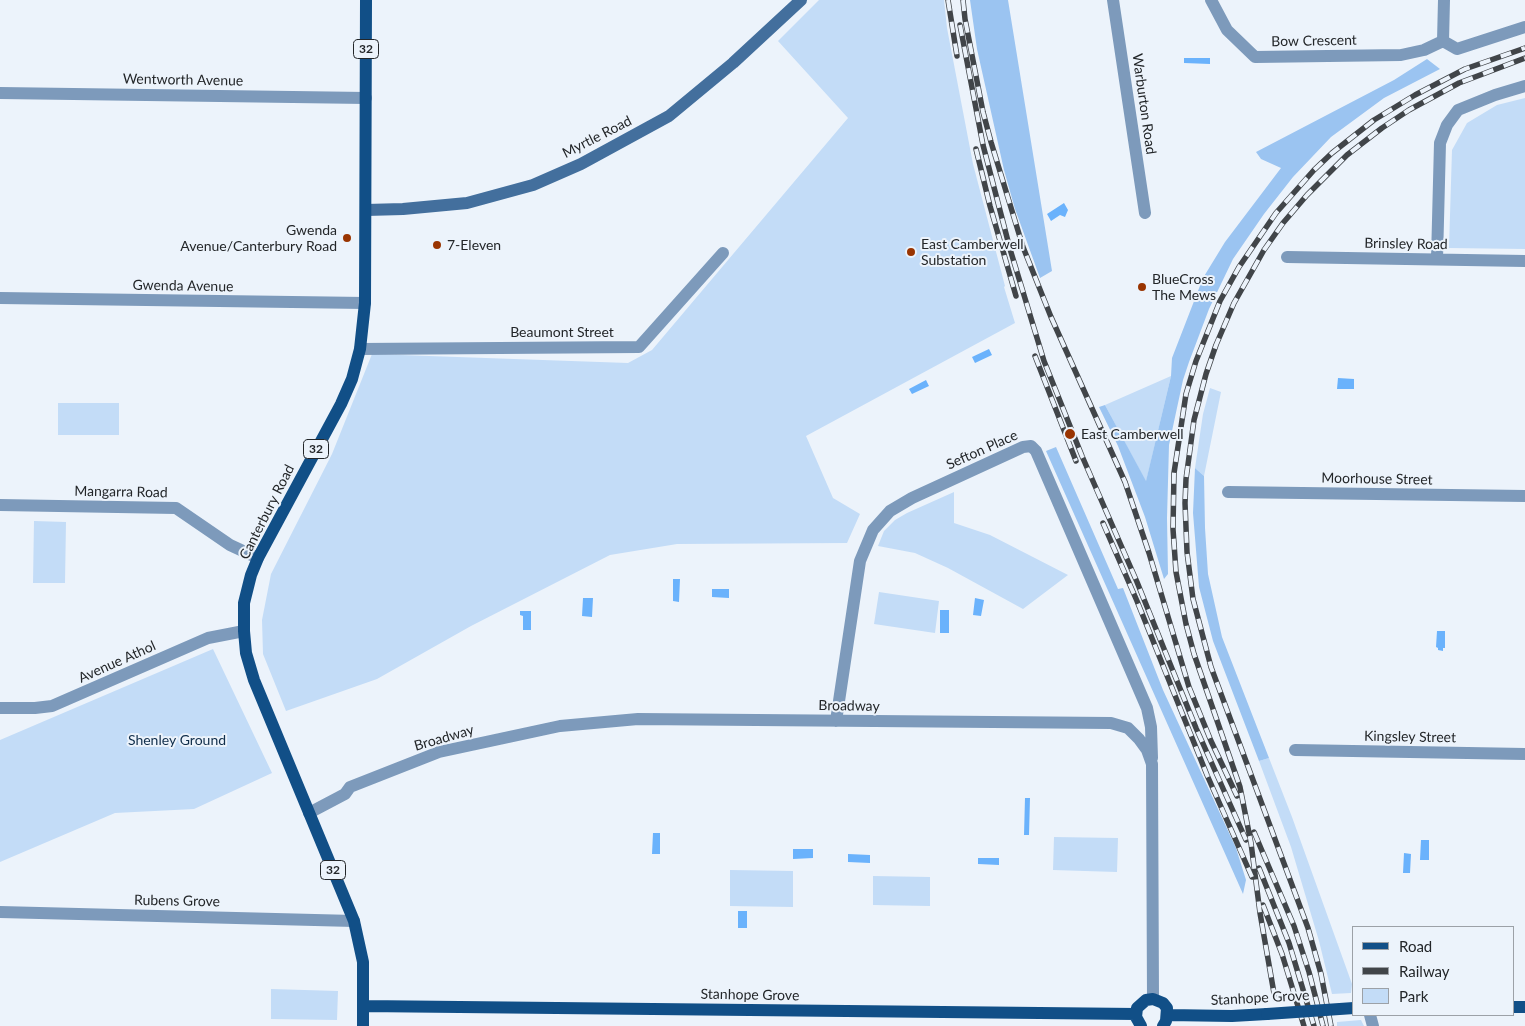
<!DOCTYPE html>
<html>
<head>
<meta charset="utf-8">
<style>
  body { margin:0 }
  #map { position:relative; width:1525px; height:1026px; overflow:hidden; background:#ecf3fb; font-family:Lato,sans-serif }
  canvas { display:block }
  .legend { position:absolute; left:1352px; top:926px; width:162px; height:90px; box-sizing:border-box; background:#ecf3fb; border:1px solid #9ca1a7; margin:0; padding:6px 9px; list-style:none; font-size:15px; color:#232629 }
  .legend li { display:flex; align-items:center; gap:10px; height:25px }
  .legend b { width:25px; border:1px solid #9ca1a7 }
</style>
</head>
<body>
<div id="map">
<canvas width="1525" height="1026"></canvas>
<ul class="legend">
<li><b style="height:6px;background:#114f87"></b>Road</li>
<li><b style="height:6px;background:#414549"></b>Railway</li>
<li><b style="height:14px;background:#c3dcf7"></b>Park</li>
</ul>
</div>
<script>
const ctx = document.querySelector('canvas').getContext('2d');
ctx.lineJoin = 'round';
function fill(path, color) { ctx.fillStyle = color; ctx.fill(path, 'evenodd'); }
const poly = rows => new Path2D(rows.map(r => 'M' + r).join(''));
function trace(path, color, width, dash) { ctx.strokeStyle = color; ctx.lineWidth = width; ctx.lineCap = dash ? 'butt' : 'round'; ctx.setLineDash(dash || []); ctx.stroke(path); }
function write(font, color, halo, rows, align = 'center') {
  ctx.font = font + ' Lato,sans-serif'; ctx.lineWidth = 4; ctx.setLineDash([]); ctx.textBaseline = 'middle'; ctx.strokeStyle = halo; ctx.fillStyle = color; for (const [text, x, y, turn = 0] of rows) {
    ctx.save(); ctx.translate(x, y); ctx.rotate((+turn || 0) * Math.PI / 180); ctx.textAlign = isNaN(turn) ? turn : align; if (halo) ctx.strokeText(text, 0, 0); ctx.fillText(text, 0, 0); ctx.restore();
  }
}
const green = poly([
  [819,0,944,0,947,28,973,164,1005,286,1004,287,1015,323,806,436,833,498,860,514,847,543,677,544,610,555,471,626,377,679,286,711,263,654,262,620,271,574,332,454,372,354,628,363,652,350,848,118,778,41],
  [1525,98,1525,249,1449,248,1452,150,1467,123,1497,105],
  [1171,376,1146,482,1105,405],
  [1210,388,1221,392,1204,476,1195,468,1203,414],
  [58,403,119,403,119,435,58,435],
  [954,492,954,523,990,535,1068,575,1023,609,948,568,915,553,878,546,884,531,895,520,907,513],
  [34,521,66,522,65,583,33,583],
  [879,592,939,601,935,633,874,624],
  [213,649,272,773,194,809,115,813,0,862,0,740],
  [1269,758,1292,817,1352,984,1351,993,1332,994,1319,941,1291,847,1259,761],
  [1054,837,1118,838,1117,872,1053,870],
  [730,870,793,871,793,907,730,906],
  [873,876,930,877,930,906,873,905],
  [271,989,338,991,337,1020,271,1019],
  [1361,1020,1364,1026,1337,1026,1337,1022]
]);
const forest = poly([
  [970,0,1008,0,1052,271,1040,278,1015,209,1004,170,977,49],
  [1427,59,1440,69,1384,98,1331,137,1293,177,1264,214,1233,259,1209,309,1189,362,1183,380,1169,445,1167,518,1168,574,1164,579,1145,517,1118,446,1099,407,1105,405,1146,481,1171,376,1172,358,1203,278,1225,242,1281,168,1261,159,1256,152,1394,80],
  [1056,447,1118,589,1123,588,1163,690,1236,848,1246,880,1243,894,1046,451],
  [1195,468,1204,476,1205,528,1208,574,1222,637,1269,758,1259,761,1213,641,1199,587,1193,513]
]);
const water = poly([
  [1184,58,1210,58,1210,64,1184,63],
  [1064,203,1068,210,1065,217,1060,215,1051,221,1047,214],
  [989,349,992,355,975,363,972,357],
  [1338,378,1354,379,1354,389,1337,389],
  [926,380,929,386,912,394,909,389],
  [673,579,680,579,679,602,673,601],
  [712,589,729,589,729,598,712,597],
  [583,598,593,598,592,617,582,616],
  [975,598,984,600,981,616,973,615],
  [940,610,949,610,949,633,940,633],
  [520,611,531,611,531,630,523,630,523,616,520,615],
  [1437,631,1445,631,1445,648,1443,648,1443,651,1438,650,1438,648,1436,647],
  [1025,798,1030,798,1029,835,1024,835],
  [653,833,660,833,660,854,652,854],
  [1421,840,1429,840,1429,860,1420,860],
  [793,849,813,849,813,858,793,859],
  [1404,853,1411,854,1410,873,1403,873],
  [848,854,870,855,870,863,848,862],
  [978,858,999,858,999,865,978,864],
  [738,911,747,911,747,928,738,928]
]);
const street = poly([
  [1113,0,1145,213],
  [1211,0,1227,30,1255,57,1401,55,1424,50,1443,41],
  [1443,41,1457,49,1525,27],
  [1443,41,1444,0],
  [0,93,366,98],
  [1287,257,1525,261],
  [1437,259,1440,143,1447,125,1458,110,1495,95,1525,86],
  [0,298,365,303],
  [360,349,639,347,723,253],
  [1228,492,1525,496],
  [0,505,176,508,230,545,258,558],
  [0,708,35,708,52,706,208,638,244,631],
  [836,721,860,561,873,530,890,511,912,498,1023,447,1031,446,1036,451,1147,708,1151,727,1152,758],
  [1295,750,1525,754],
  [309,813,345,794,350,787,439,752,560,726,638,719,1111,723,1128,728,1139,739,1147,750,1152,764,1153,999],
  [0,912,354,921],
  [1370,1015,1373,1026]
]);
const secondary = poly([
  [366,210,403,209,467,203,533,185,581,164,669,116,733,63,801,0]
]);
const primary = poly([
  [363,1006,1136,1014],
  [1514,1007,1525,1007],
  [1168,1015,1232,1016,1267,1014],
  [363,1026,363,962,354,921,254,680,246,653,244,631,244,603,251,575,258,558,341,404,352,379,360,349,365,303,366,0],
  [1141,1026,1136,1017,1137,1008,1146,1000,1153,999,1163,1003,1167,1008,1166,1021,1163,1026]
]);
const rail = poly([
  [948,0,957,56],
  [963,0,965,19,983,112,991,142,1023,247,1051,317,1125,482,1149,553,1189,687,1211,741,1237,796],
  [960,25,983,145,1010,249,1044,361,1082,456,1137,582,1196,728,1246,840],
  [976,149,990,206,1016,296],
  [1035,356,1076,461],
  [1103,523,1137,601,1207,775,1252,877],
  [1254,832,1294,926,1309,972,1323,1026],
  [1259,868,1289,943,1314,1026],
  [1263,905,1282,954,1304,1026],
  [1275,999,1260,913,1251,843,1240,787,1194,654,1186,624,1176,572,1173,529,1174,473,1186,394,1196,361,1220,301,1239,267,1276,213,1314,170,1332,153,1374,120,1415,95,1465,69,1525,48],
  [1331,1026,1321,974,1308,928,1211,667,1193,599,1187,552,1185,503,1186,479,1194,420,1206,374,1216,345,1234,303,1264,250,1283,223,1307,195,1347,155,1382,128,1409,110,1459,83,1525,58]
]);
const primaryBridge = poly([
  [1267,1014,1354,1008]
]);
const markers = [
  [347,238,5,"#993401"],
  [437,245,5,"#993401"],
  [911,252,5,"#993401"],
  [1142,287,5,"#993401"],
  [1070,434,6,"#993401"]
];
const shields = [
  [366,49,25],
  [316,449,25],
  [333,870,25]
];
const shieldNames = [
  ["32",366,49],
  ["32",316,449],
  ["32",333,870]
];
const streetNames = [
  ["Bow Crescent",1314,41,-1],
  ["Wentworth Avenue",183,80,1],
  ["Warburton Road",1144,104,82],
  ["Myrtle Road",597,137,-27],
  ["Brinsley Road",1406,244,1],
  ["Gwenda Avenue",183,286,1],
  ["Beaumont Street",562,332],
  ["Sefton Place",982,450,-24],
  ["Moorhouse Street",1377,479,1],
  ["Mangarra Road",121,492,1],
  ["Canterbury Road",267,512,-63],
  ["Avenue Athol",117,662,-24],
  ["Broadway",849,706,1],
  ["Kingsley Street",1410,737,1],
  ["Broadway",444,738,-16],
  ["Rubens Grove",177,901,1],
  ["Stanhope Grove",750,995,1],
  ["Stanhope Grove",1260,998,-3]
];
const poiNames = [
  ["Gwenda",337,230,"right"],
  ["Avenue/Canterbury Road",337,246,"right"],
  ["East Camberwell",921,244],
  ["Substation",921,260],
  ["7-Eleven",447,245],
  ["BlueCross",1152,279],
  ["The Mews",1152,295],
  ["East Camberwell",1081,434]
];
const parkNames = [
  ["Shenley Ground",177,740]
];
fill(green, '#c3dcf7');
fill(forest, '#9bc4f1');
fill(water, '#6ab2fc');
trace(street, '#7d9abb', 12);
trace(secondary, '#436f9d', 12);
trace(primary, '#114f87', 12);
trace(rail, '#414549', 5.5);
trace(rail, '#ecf3fb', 4, [11]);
trace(primaryBridge, '#114f87', 12);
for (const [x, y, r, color] of markers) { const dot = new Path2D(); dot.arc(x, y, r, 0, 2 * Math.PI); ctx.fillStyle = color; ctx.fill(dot); trace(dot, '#ecf3fb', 2); }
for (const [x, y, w] of shields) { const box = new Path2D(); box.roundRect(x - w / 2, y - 9.5, w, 19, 4); ctx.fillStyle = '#ecf3fb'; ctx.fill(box); trace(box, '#232629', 1); }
write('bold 12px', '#232629', null, shieldNames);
write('14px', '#232629', '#ecf3fb', streetNames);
write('14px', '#232629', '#ecf3fb', poiNames, 'left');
write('14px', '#102e4b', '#ecf3fb', parkNames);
</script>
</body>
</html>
